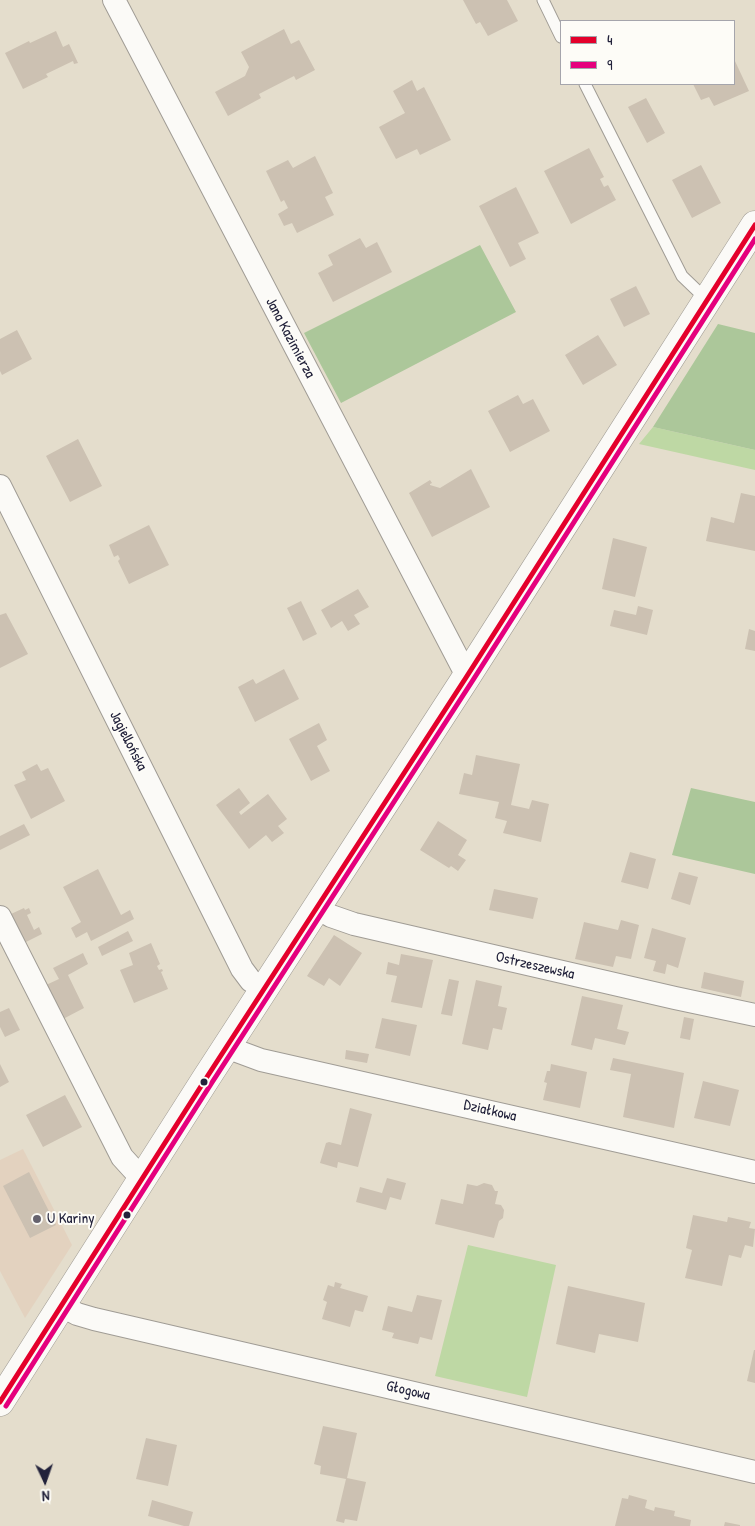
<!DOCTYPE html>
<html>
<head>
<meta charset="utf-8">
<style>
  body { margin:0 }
  #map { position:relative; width:755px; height:1526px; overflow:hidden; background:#e4ddcc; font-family:"Patrick Hand",sans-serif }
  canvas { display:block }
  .legend { position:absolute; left:560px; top:20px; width:175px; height:65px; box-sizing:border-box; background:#fdfcf7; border:1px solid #a5a5ac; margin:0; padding:6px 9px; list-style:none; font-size:15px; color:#22223b }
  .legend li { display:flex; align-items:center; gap:10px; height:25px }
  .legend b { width:25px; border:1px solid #a5a5ac }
  .north { position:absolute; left:20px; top:1456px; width:50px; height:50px; -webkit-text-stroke:4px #fdfcf7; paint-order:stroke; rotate:177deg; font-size:14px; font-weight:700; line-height:20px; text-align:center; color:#22223b }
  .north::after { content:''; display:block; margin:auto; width:18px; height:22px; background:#22223b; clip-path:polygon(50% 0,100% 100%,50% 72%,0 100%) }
</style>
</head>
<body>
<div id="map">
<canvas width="755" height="1526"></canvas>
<ul class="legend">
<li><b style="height:6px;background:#e4002b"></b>4</li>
<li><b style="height:6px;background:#e5007d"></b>9</li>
</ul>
<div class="north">N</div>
</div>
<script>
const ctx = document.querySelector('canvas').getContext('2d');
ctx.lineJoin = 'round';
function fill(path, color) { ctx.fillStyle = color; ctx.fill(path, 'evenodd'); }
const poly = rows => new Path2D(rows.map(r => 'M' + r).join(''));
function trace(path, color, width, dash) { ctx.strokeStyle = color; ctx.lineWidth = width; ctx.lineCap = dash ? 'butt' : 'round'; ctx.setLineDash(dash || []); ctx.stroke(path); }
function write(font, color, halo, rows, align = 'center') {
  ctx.font = font + ' "Patrick Hand",sans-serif'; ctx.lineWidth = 4; ctx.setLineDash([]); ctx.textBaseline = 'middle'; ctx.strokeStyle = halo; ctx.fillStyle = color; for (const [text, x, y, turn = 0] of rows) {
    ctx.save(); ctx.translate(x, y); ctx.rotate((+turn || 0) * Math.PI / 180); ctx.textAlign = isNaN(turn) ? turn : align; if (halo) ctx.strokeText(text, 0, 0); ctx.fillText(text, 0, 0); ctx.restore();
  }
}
const built = poly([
  [23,1149,72,1245,25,1318,0,1271,0,1160]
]);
const green = poly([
  [653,427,755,450,755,470,639,444],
  [468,1245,556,1265,527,1397,435,1376]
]);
const forest = poly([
  [480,245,516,312,341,403,304,333],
  [718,324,755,333,755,450,653,427],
  [691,788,755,802,755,874,672,855]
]);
const building = poly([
  [463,0,507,0,518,21,488,36,480,22,476,24],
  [284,29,291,44,299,40,315,70,296,80,294,76,259,94,261,98,228,116,215,92,245,76,249,67,241,52],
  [56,31,63,47,69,44,78,63,74,64,73,61,46,74,48,77,23,89,5,53,29,41,30,43],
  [734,59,749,91,714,106,709,97,701,100,693,84,734,84],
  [412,80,417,91,424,87,451,140,420,155,417,149,396,159,379,127,405,113,393,91],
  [646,98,665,133,647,143,628,107],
  [589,148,604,177,600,179,604,187,608,185,616,200,571,224,544,171],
  [315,156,333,193,325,197,334,215,297,233,292,223,284,226,278,214,288,208,284,200,281,202,266,171,288,160,293,168],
  [701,165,721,203,692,218,672,180],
  [516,187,539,233,518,243,526,259,510,267,479,206],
  [360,238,366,248,377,242,392,272,333,302,318,273,333,265,328,255],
  [636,286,650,314,624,327,610,299],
  [17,330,32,359,2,375,0,371,0,339],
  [598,335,617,365,583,385,565,355],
  [518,395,523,404,533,399,550,431,510,452,488,411],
  [78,439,102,486,70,502,46,456],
  [471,469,490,507,432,537,409,493,430,480,432,483,430,484,430,485,440,488],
  [741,493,755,496,755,551,706,541,711,517,734,523],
  [149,525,169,565,129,584,118,561,120,559,118,555,114,557,109,545],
  [613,538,647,547,635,597,602,589],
  [358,589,369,607,354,615,360,624,348,631,342,621,331,628,321,610],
  [301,601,317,634,303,641,287,608],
  [638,606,653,610,647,635,610,626,614,610,636,615],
  [6,613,28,654,0,668,0,615],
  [749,629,755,631,755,651,745,649],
  [284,669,299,699,255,722,238,687,253,679,256,684],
  [319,723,327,740,317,746,330,771,311,781,289,739],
  [476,755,520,764,511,805,529,809,532,800,549,804,541,842,503,833,507,821,495,818,499,802,459,794,464,773,472,775],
  [37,764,41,771,48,768,65,801,31,819,14,785,26,780,22,772],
  [239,788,250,803,239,812,241,815,268,794,287,819,278,826,284,833,272,842,266,835,249,849,216,805],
  [438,821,467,840,458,855,466,860,458,871,451,866,449,868,420,850],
  [24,824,30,835,0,850,0,836],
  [630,852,656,859,648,889,621,882],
  [98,869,121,915,130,910,134,919,91,941,87,932,76,938,71,928,81,922,63,887],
  [679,872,698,877,690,905,671,899],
  [494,889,538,898,533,919,489,910],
  [24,908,25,910,29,908,31,913,27,915,34,930,39,927,42,934,24,943,11,914],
  [621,920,639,925,631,959,616,956,613,967,575,959,584,922,618,930],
  [652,928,686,938,678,968,667,964,665,974,653,971,656,961,644,958],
  [128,931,133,941,102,956,98,947],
  [334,935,362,953,340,986,329,978,324,986,307,976],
  [151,943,160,964,157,966,159,970,162,969,163,971,161,972,168,989,134,1003,120,970,133,965,129,953],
  [83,953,88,964,68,975,84,1008,63,1019,46,985,59,979,53,968],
  [401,954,433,960,422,1008,391,1002,397,976,386,974,388,962,399,965],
  [704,972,744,981,741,997,701,988],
  [449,979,459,981,452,1016,441,1014],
  [476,980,502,986,498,1006,507,1008,502,1030,493,1028,488,1050,462,1044],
  [582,996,623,1005,617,1029,629,1032,625,1045,595,1038,592,1050,571,1045],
  [9,1008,20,1030,5,1037,0,1027,0,1012],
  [684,1017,694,1019,690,1040,680,1038],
  [382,1018,417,1025,410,1056,375,1048],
  [346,1050,369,1054,367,1063,345,1059],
  [613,1058,684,1073,674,1128,623,1117,631,1074,610,1070],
  [0,1064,9,1082,0,1087],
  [551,1064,587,1072,580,1108,543,1100,547,1083,544,1082,547,1071,550,1071],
  [703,1081,739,1090,730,1126,694,1118],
  [65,1095,82,1127,43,1147,26,1115],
  [350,1108,372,1114,358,1167,338,1162,337,1168,320,1163,326,1143,329,1142,341,1145],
  [29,1172,56,1225,30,1238,3,1186],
  [387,1178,406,1183,401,1200,390,1197,386,1210,356,1202,360,1187,382,1193],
  [484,1183,492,1185,495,1191,498,1191,495,1204,501,1205,504,1210,503,1218,499,1221,494,1238,435,1224,441,1199,463,1204,467,1184,477,1186],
  [693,1215,727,1222,728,1217,751,1222,749,1228,755,1229,753,1247,745,1245,741,1258,729,1255,722,1286,685,1278,692,1250,686,1248],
  [335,1282,342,1284,340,1288,368,1296,363,1312,355,1310,350,1327,322,1319,327,1302,323,1300,328,1285,334,1287],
  [568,1286,645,1303,638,1342,599,1334,595,1353,556,1344],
  [417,1295,442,1300,432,1340,420,1337,418,1344,392,1338,394,1333,382,1330,388,1306,412,1312],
  [754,1350,755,1350,755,1383,747,1381],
  [323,1426,357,1433,347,1478,366,1482,357,1521,345,1519,344,1523,336,1521,346,1479,320,1474,321,1466,314,1464],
  [146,1438,177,1445,168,1486,136,1479],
  [629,1495,647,1500,645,1508,654,1511,655,1507,675,1511,674,1516,691,1520,690,1526,615,1526,622,1498,628,1499],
  [152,1500,193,1512,189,1526,184,1526,148,1516],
  [725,1522,740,1525,740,1526,724,1526]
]);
const lane = poly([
  [543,0,561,37],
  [585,84,682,276,707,300]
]);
const street = poly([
  [114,0,467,676],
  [0,486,242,969,251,981,265,988],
  [317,908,331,916,354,924,675,998,755,1015],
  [0,917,122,1157,142,1179],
  [226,1047,261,1060,755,1172],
  [62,1306,77,1314,94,1319,755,1472]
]);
const secondary = poly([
  [0,1402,205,1080,467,676,755,225]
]);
const bus1 = poly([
  [0,1402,205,1080,467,676,755,225]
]);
const bus2 = poly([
  [6,1406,211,1084,473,680,755,239]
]);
const markers = [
  [204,1082,4.5,"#22223b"],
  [127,1215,4.5,"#22223b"],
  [37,1219,5,"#66636e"]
];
const streetNames = [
  ["Jana Kazimierza",290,338,62],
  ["Jagiellońska",128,741,63],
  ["Ostrzeszewska",535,966,13],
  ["Działkowa",490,1111,13],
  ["Głogowa",408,1391,13]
];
const poiNames = [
  ["U Kariny",47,1219]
];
fill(built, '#e3d2bf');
fill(green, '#bed8a4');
fill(forest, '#acc79a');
fill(building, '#ccc1b2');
trace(lane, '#a09c95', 13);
trace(street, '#a09c95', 24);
trace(secondary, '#a09c95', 29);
trace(lane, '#fbfaf7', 11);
trace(street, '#fbfaf7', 22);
trace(secondary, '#fbfaf7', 28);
trace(bus1, '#e4002b', 5);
trace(bus2, '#e5007d', 5);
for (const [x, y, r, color] of markers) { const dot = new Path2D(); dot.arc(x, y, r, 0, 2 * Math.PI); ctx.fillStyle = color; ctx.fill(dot); trace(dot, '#fdfcf7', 2); }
write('15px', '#22223b', '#fdfcf7', streetNames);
write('15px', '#22223b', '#fdfcf7', poiNames, 'left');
</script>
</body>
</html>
